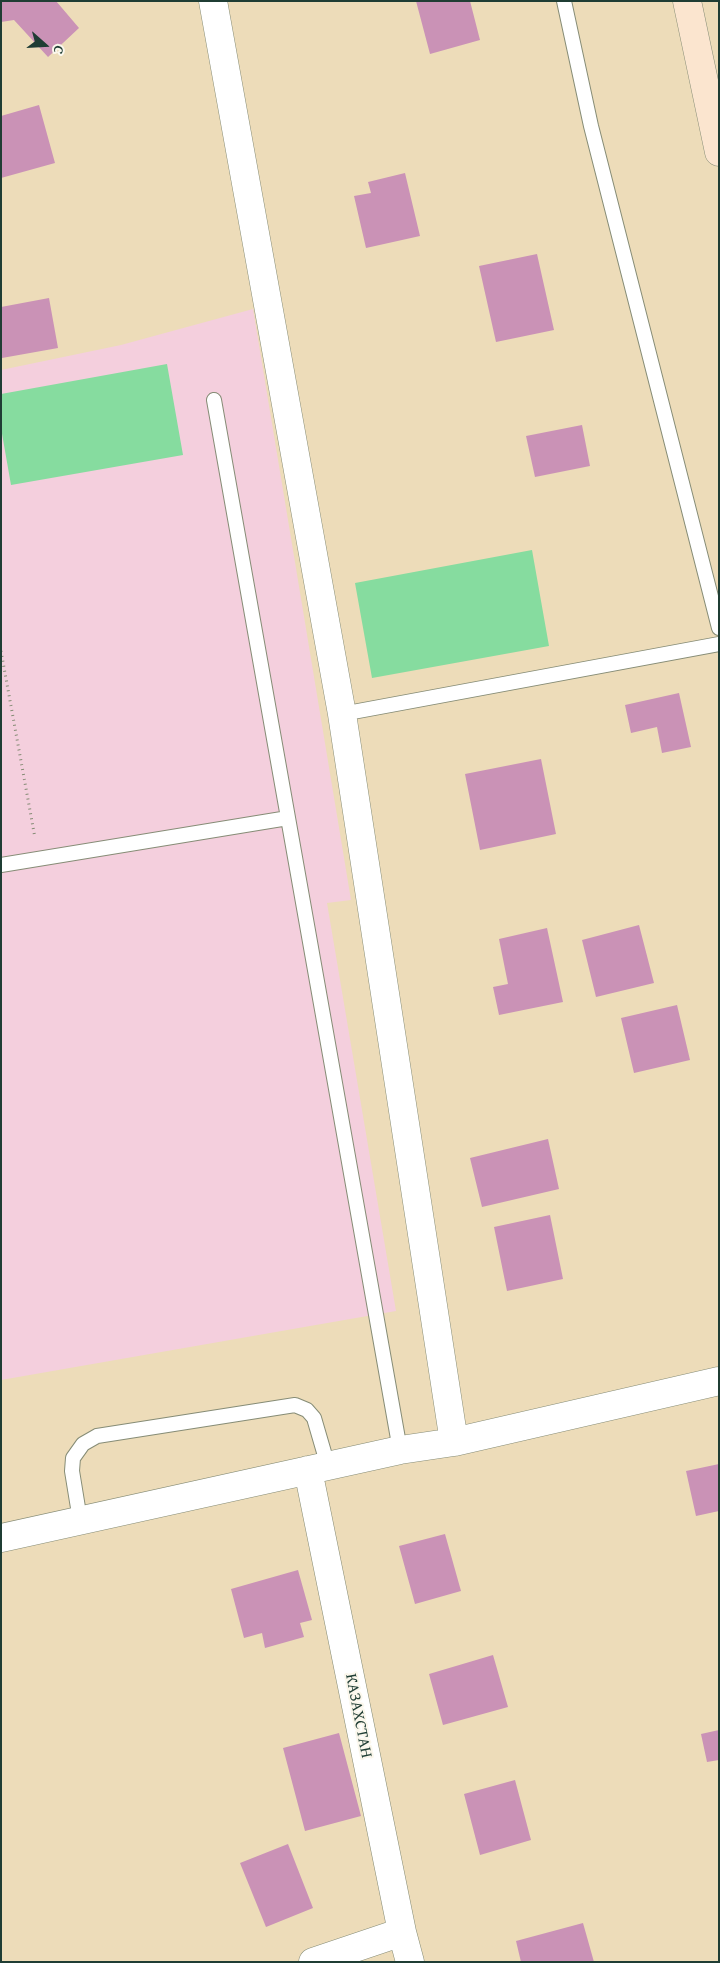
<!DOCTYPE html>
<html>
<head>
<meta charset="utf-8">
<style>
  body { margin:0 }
  #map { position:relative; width:720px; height:1963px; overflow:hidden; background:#eddcb9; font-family:"Gentium Book Plus",serif }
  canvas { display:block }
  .frame { position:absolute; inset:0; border:2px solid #1f3d34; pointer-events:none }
  .north { position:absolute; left:20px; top:20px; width:50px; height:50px; -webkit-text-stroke:4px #fbf7ec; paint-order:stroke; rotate:109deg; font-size:14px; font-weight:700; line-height:20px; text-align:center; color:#1f3d34 }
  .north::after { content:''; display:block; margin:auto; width:18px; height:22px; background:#1f3d34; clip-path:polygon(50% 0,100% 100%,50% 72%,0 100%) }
</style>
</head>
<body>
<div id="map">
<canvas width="720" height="1963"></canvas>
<div class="frame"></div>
<div class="north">С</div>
</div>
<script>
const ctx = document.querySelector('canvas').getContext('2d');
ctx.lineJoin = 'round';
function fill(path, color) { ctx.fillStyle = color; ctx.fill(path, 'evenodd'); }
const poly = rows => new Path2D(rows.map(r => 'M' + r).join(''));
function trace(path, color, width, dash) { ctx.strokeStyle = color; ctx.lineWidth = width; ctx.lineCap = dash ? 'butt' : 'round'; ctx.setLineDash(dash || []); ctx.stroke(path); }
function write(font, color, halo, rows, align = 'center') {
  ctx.font = font + ' "Gentium Book Plus",serif'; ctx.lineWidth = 4; ctx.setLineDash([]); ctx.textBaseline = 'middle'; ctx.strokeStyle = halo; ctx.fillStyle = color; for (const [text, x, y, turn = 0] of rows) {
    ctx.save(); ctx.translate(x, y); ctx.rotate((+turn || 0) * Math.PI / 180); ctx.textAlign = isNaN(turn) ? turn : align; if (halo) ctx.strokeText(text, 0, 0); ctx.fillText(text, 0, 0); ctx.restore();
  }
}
const built = poly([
  [253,309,351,900,327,903,396,1311,1,1380,1,370,121,345]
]);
const green = poly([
  [167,364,183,455,11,485,1,428,1,394],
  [532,550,549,646,372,678,355,583]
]);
const building = poly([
  [1,1,56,1,79,28,48,57,14,20,1,22],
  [416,1,470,1,480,40,430,54],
  [39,105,55,163,1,178,1,116],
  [405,173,420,236,366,248,354,196,371,193,368,182],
  [537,254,554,330,496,342,479,266],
  [49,298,58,348,2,358,1,307],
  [582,425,590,466,535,477,526,436],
  [679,693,691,747,662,753,657,727,631,733,625,705],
  [541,759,556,834,480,850,465,774],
  [639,925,654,983,596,997,582,940],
  [547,928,563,1002,499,1015,493,987,508,984,499,939],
  [677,1005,690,1060,634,1073,621,1018],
  [548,1139,559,1189,482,1207,470,1158],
  [550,1215,563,1279,507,1291,494,1227],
  [719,1464,719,1511,696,1516,686,1471],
  [445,1534,461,1591,415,1604,399,1546],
  [298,1570,312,1620,300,1623,304,1637,265,1648,262,1633,244,1638,231,1589],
  [493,1655,508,1707,443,1725,429,1674],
  [719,1730,719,1760,707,1762,701,1734],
  [339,1733,361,1816,305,1831,283,1748],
  [515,1780,531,1840,480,1855,464,1794],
  [288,1844,313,1908,266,1927,240,1863],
  [583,1923,594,1962,521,1962,516,1941]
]);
const path = poly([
  [1,651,35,838]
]);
const lane = poly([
  [564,1,591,126,719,628],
  [214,400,400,1450],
  [342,714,719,644],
  [1,865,288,818],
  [80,1520,72,1471,73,1458,83,1444,97,1436,295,1405,307,1410,314,1418,328,1466]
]);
const street = poly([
  [213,1,342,714,454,1442],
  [308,1470,402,1932,410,1962],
  [1,1538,400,1450,454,1442,719,1381],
  [313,1962,402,1932]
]);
const secondary = poly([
  [687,1,719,152]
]);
const streetNames = [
  ["КАЗАХСТАН",358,1716,79]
];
fill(built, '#f4cfdd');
fill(green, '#86dc9f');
fill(building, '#ca92b6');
trace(lane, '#868c76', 16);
trace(street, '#868c76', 29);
trace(secondary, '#868c76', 29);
trace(path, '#868c76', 3, [1, 4]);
trace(lane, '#fff', 14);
trace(street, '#fff', 28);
trace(secondary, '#fbe5cf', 28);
write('16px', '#1f3d34', '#fbf7ec', streetNames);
</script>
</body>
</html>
